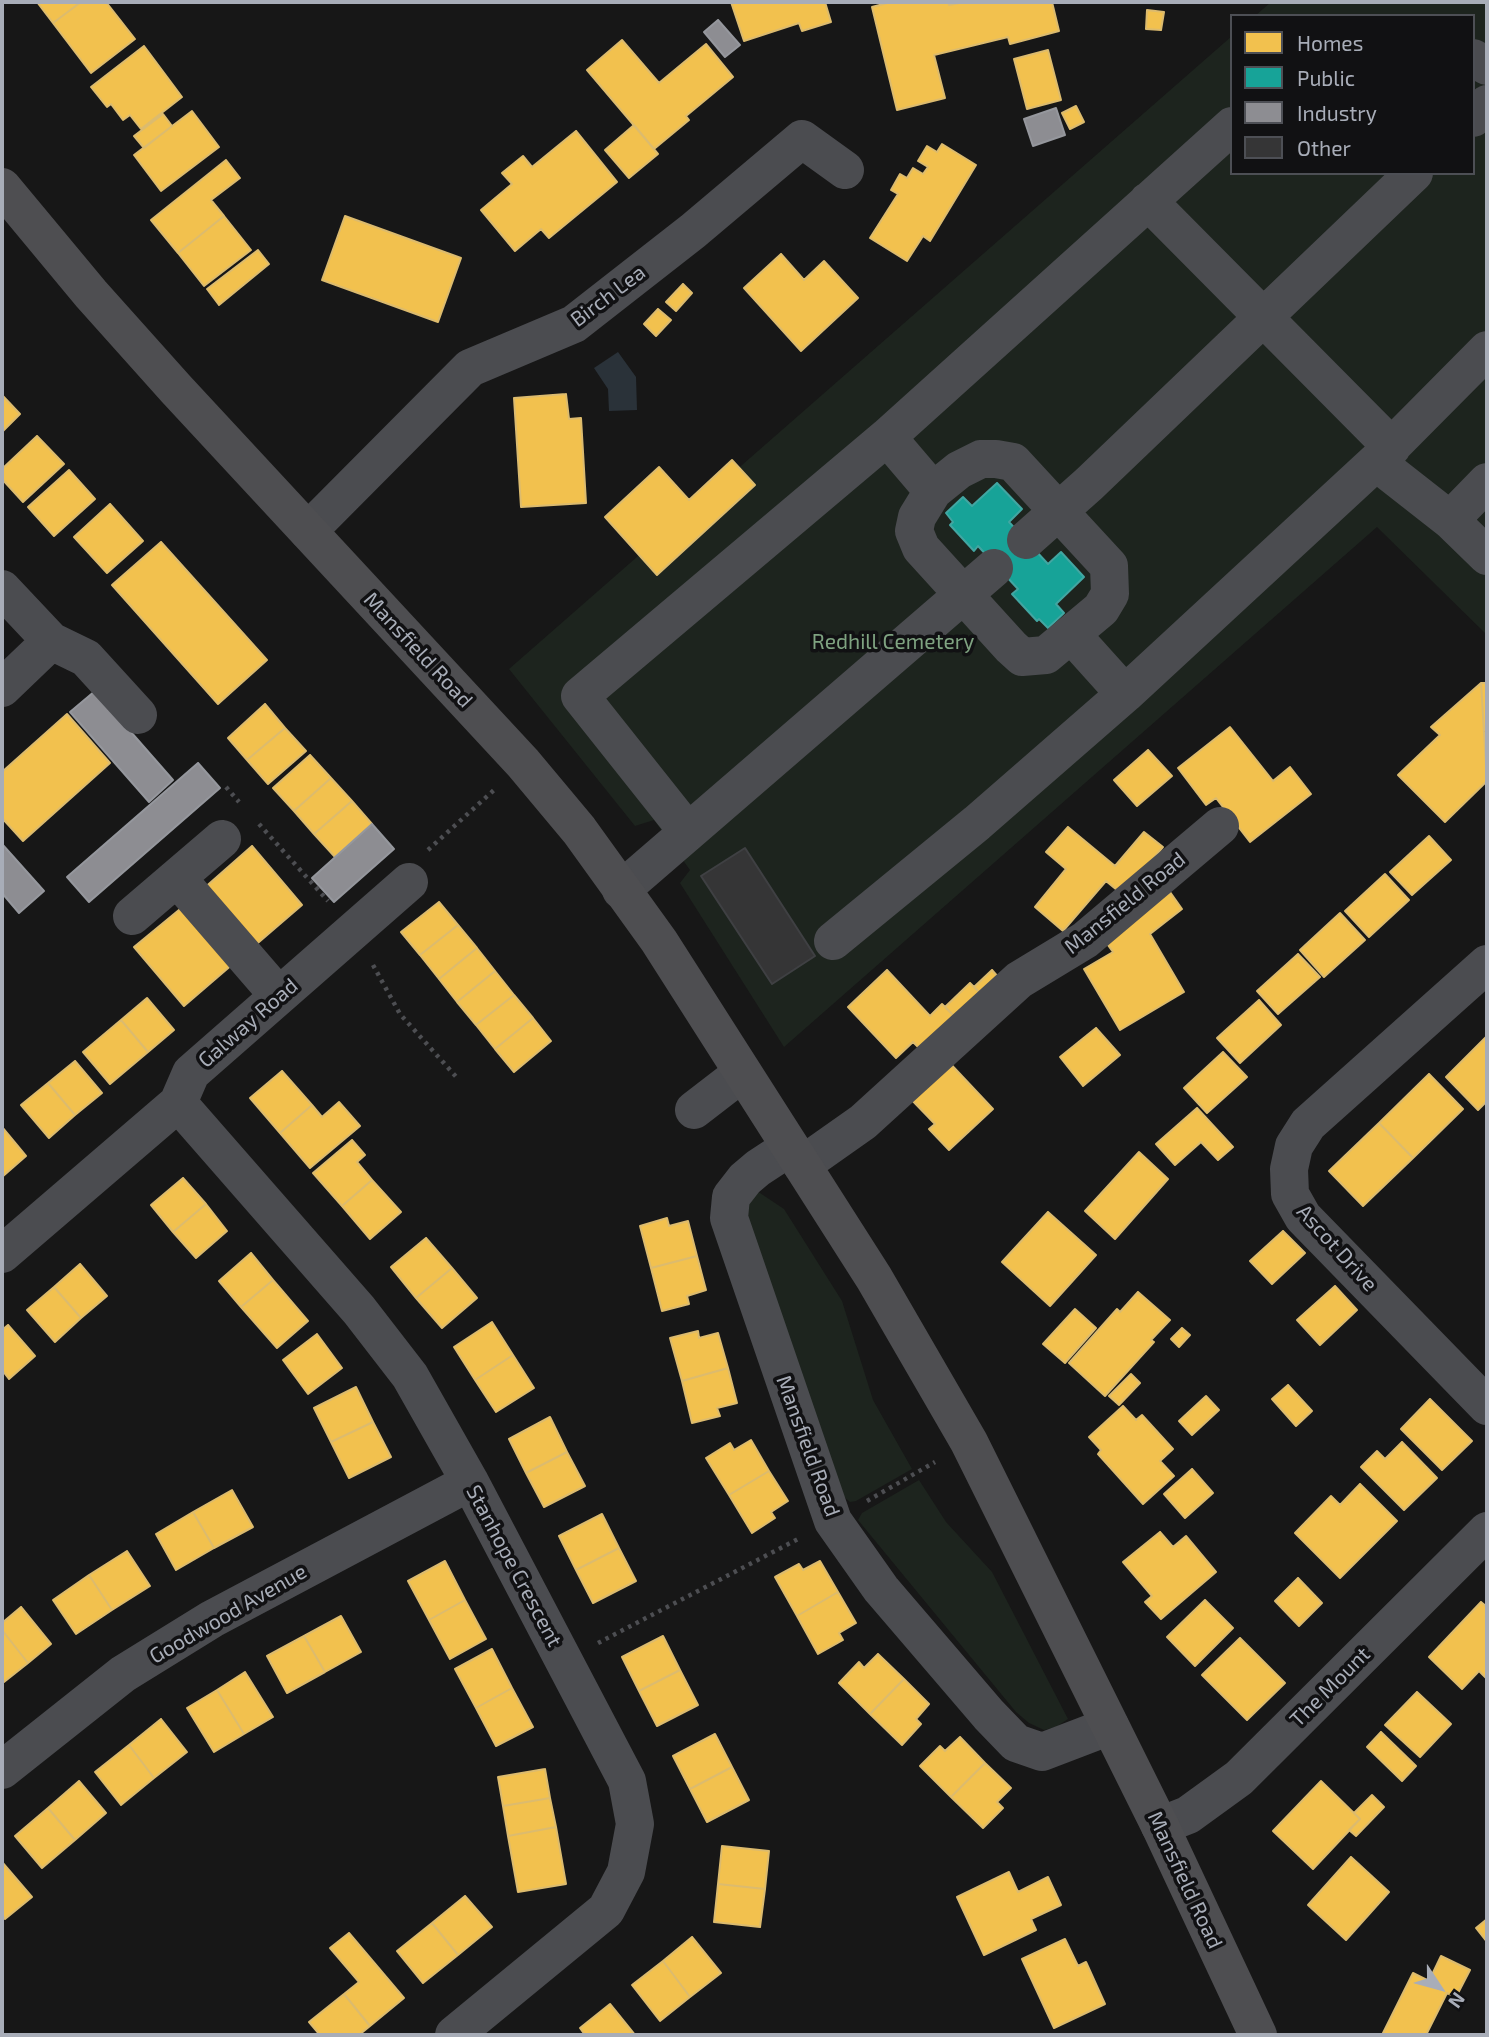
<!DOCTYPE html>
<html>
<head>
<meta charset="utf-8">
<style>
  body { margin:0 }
  #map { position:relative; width:1489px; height:2037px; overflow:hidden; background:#171717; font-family:"Exo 2",sans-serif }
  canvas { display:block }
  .frame { position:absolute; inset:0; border:4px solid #a8adb8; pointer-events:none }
  .legend { position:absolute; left:1230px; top:14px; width:245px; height:161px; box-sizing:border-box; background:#111113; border:2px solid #4d4f55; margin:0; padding:9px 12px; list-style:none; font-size:21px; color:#a8adb8 }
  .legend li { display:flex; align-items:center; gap:14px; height:35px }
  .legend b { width:35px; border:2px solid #4d4f55 }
  .north { position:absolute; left:1405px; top:1953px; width:70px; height:70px; -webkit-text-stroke:5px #111113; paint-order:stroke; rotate:126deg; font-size:19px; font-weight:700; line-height:28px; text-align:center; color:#a8adb8 }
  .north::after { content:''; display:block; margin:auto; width:24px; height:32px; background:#a8adb8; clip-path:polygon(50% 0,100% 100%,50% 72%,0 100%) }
</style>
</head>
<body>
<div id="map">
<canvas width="1489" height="2037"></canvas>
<div class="frame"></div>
<ul class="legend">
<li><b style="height:19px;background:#f2c14e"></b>Homes</li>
<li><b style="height:19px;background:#17a398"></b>Public</li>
<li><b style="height:19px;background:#8d8d92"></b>Industry</li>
<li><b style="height:19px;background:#353536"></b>Other</li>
</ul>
<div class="north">N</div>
</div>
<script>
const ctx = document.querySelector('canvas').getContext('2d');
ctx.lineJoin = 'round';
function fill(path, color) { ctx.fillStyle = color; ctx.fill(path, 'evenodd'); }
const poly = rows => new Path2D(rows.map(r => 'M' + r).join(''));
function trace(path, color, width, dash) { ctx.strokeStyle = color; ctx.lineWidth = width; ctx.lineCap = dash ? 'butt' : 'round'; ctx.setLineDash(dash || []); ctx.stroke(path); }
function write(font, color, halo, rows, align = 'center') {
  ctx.font = font + ' "Exo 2",sans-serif'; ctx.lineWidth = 7; ctx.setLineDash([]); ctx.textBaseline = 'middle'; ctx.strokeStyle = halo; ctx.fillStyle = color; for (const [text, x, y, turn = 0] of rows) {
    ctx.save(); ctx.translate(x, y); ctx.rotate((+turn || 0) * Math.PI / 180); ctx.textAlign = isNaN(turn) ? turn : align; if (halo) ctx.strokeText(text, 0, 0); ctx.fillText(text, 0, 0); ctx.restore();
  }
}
const green = poly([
  [1271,2,1487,2,1487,635,1377,527,784,1047,680,883,690,870,654,820,635,826,509,669,1232,36,1232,173,1473,173,1473,16,1255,16],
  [757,1191,784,1209,842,1301,873,1400,912,1469,856,1501,850,1502,844,1497,747,1217,749,1198],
  [919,1480,946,1522,992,1572,1068,1719,1056,1727,1044,1730,1029,1723,1016,1712,858,1520,862,1513]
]);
const water = poly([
  [618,352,636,377,637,410,609,411,608,389,594,368]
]);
const homes = poly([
  [37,2,81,2,53,23,37,2],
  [81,2,106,2,135,39,91,73,53,23,81,2],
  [731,2,825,2,831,22,802,31,799,23,744,41,731,2],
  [891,2,948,2,949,5,964,2,1052,2,1059,31,1010,44,1008,37,934,55,945,98,897,110,872,7,891,2],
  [1147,10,1164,12,1161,30,1146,29,1147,10],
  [622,40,659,83,706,44,733,77,686,116,689,120,654,149,587,70,622,40],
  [144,46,182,97,141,129,130,115,123,120,111,104,107,107,91,87,144,46],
  [1048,50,1061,100,1027,109,1014,59,1048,50],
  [1076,106,1084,122,1070,129,1062,113,1076,106],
  [192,111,219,147,161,191,134,155,192,111],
  [163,114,172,126,144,148,134,136,163,114],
  [634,125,658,154,629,178,605,150,634,125],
  [576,131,617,182,549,238,541,229,515,251,481,210,512,184,502,173,523,156,532,167,576,131],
  [942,144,976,165,930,241,923,236,907,261,870,238,898,194,891,190,900,174,907,178,913,168,923,174,928,167,918,161,927,146,937,152,942,144],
  [226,160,240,178,211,200,224,216,178,253,151,220,226,160],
  [224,216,251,250,204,286,178,253,224,216],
  [345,216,461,258,438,322,322,280,345,216],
  [258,250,269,264,219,305,207,289,258,250],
  [781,254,804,280,824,261,858,298,801,351,744,288,781,254],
  [683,284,692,293,676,311,666,302,683,284],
  [658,309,671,320,656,336,644,324,658,309],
  [566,394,569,419,581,418,586,503,521,507,514,398,566,394],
  [2,395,20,414,2,432,2,395],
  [37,436,64,464,23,502,2,479,2,469,37,436],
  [732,460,755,485,657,575,605,517,659,467,689,500,732,460],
  [69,470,95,499,54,536,28,507,69,470],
  [110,504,143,541,107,573,74,537,110,504],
  [161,542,267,660,218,704,112,585,161,542],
  [1481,683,1487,781,1445,822,1398,775,1440,735,1431,727,1481,683],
  [1481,683,1487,683,1487,730,1484,730,1481,683],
  [265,704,285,728,247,760,228,738,265,704],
  [67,714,110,763,23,841,2,818,2,772,67,714],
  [1230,727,1273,781,1290,767,1311,794,1250,842,1216,798,1206,805,1178,768,1230,727],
  [285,728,306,751,268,784,247,760,285,728],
  [1148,750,1172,776,1137,806,1114,780,1148,750],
  [310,755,331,778,294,811,273,788,310,755],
  [331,778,352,801,314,834,294,811,331,778],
  [352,801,372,824,335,857,314,834,352,801],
  [1068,827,1115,866,1144,832,1163,847,1123,895,1106,881,1063,931,1035,907,1066,869,1046,852,1068,827],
  [1429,836,1451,860,1412,895,1390,872,1429,836],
  [252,846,302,905,252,948,202,890,252,846],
  [1385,874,1409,900,1369,937,1345,911,1385,874],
  [1170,892,1182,909,1150,934,1184,992,1120,1030,1084,969,1113,952,1105,941,1170,892],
  [439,902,458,925,420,955,401,932,439,902],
  [185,905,234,963,184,1006,134,947,185,905],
  [1340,913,1365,940,1324,977,1300,950,1340,913],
  [458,925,477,948,439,979,420,955,458,925],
  [477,948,495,971,457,1002,439,979,477,948],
  [1298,954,1320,977,1278,1014,1257,991,1298,954],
  [887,970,930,1016,942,1004,957,1019,922,1051,913,1042,896,1058,848,1007,887,970],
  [992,970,999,978,982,995,974,987,992,970],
  [495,971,514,995,476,1025,457,1002,495,971],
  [970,983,982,995,957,1019,945,1007,970,983],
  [514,995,533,1018,495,1049,476,1025,514,995],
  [147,998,174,1030,148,1052,121,1020,147,998],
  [1259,1000,1281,1025,1240,1063,1217,1038,1259,1000],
  [533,1018,551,1041,514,1072,495,1049,533,1018],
  [121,1020,148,1052,110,1084,83,1052,121,1020],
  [1096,1028,1120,1055,1083,1086,1060,1057,1096,1028],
  [1487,1036,1487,1101,1478,1110,1446,1077,1487,1036],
  [1223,1052,1247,1077,1207,1113,1184,1088,1223,1052],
  [945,1058,993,1109,949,1150,929,1129,935,1124,906,1094,945,1058],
  [75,1061,102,1093,75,1115,48,1083,75,1061],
  [282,1071,312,1105,280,1133,250,1098,282,1071],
  [1429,1074,1463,1109,1413,1158,1379,1123,1429,1074],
  [48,1083,75,1115,49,1138,21,1105,48,1083],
  [339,1102,360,1126,310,1168,280,1133,312,1105,322,1117,339,1102],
  [1197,1108,1233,1147,1218,1160,1201,1142,1175,1165,1156,1144,1197,1108],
  [1379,1123,1413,1158,1363,1206,1329,1171,1379,1123],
  [2,1127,26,1156,2,1177,2,1127],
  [352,1140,365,1155,357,1162,372,1180,342,1206,313,1173,352,1140],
  [1139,1152,1168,1179,1115,1239,1085,1211,1139,1152],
  [183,1178,206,1204,173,1232,151,1205,183,1178],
  [372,1180,401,1212,370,1239,342,1206,372,1180],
  [206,1204,227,1231,196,1258,173,1232,206,1204],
  [1048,1212,1096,1255,1050,1306,1002,1262,1048,1212],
  [667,1218,669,1226,688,1221,697,1256,651,1268,640,1226,667,1218],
  [1283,1231,1305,1253,1272,1284,1250,1261,1283,1231],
  [426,1238,452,1268,416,1298,391,1267,426,1238],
  [251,1253,273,1280,241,1307,219,1281,251,1253],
  [697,1256,706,1290,687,1296,689,1304,662,1311,651,1268,697,1256],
  [80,1264,107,1296,81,1318,54,1287,80,1264],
  [452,1268,477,1298,442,1328,416,1298,452,1268],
  [273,1280,308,1321,277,1348,241,1307,273,1280],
  [1335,1286,1357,1310,1320,1345,1297,1320,1335,1286],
  [54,1287,81,1318,55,1342,27,1310,54,1287],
  [1138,1292,1170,1320,1151,1340,1154,1342,1105,1396,1069,1363,1117,1309,1120,1312,1138,1292],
  [1075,1309,1096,1328,1065,1363,1043,1344,1075,1309],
  [492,1322,513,1355,475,1380,454,1347,492,1322],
  [8,1325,35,1356,9,1379,2,1370,2,1330,8,1325],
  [1182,1328,1190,1335,1179,1347,1171,1339,1182,1328],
  [698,1331,699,1338,718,1333,728,1368,682,1381,670,1338,698,1331],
  [317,1334,342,1368,308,1394,283,1360,317,1334],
  [513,1355,534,1388,496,1412,475,1380,513,1355],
  [728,1368,737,1403,717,1408,720,1416,692,1423,682,1381,728,1368],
  [1131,1374,1140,1383,1119,1405,1109,1396,1131,1374],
  [1288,1385,1312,1411,1296,1426,1272,1399,1288,1385],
  [356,1387,373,1422,331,1442,314,1408,356,1387],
  [1206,1396,1219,1410,1192,1435,1179,1421,1206,1396],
  [1430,1399,1472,1441,1442,1470,1401,1429,1430,1399],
  [1123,1406,1136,1420,1142,1415,1173,1449,1160,1461,1174,1476,1143,1504,1098,1454,1101,1450,1089,1437,1123,1406],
  [550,1417,567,1452,526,1473,509,1439,550,1417],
  [373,1422,391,1457,349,1478,331,1442,373,1422],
  [751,1440,769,1471,729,1495,706,1458,730,1443,734,1450,751,1440],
  [1402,1442,1437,1478,1404,1510,1361,1467,1377,1451,1385,1459,1402,1442],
  [567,1452,585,1486,544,1507,526,1473,567,1452],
  [1192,1469,1213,1493,1185,1518,1164,1494,1192,1469],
  [769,1471,788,1501,771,1512,775,1518,752,1533,729,1495,769,1471],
  [1360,1484,1397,1521,1340,1578,1295,1533,1331,1496,1340,1505,1360,1484],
  [232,1490,253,1527,214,1548,193,1512,232,1490],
  [193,1512,214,1548,176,1570,156,1534,193,1512],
  [602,1514,619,1548,576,1570,559,1536,602,1514],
  [1160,1532,1173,1547,1186,1536,1216,1572,1161,1619,1145,1602,1152,1596,1123,1562,1160,1532],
  [619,1548,636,1581,593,1603,576,1570,619,1548],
  [127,1551,150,1586,112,1610,89,1575,127,1551],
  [445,1561,465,1600,429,1620,408,1581,445,1561],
  [820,1561,838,1592,797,1616,775,1577,799,1564,803,1570,820,1561],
  [89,1575,112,1610,76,1634,53,1600,89,1575],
  [1298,1578,1322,1603,1299,1626,1275,1601,1298,1578],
  [838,1592,856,1623,839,1633,843,1640,818,1654,797,1616,838,1592],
  [465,1600,486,1639,450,1659,429,1620,465,1600],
  [1205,1600,1233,1628,1195,1666,1167,1637,1205,1600],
  [1481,1602,1487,1607,1487,1679,1479,1671,1462,1689,1429,1657,1481,1602],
  [21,1607,51,1644,28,1663,2,1630,2,1623,21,1607],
  [341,1616,361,1652,325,1672,304,1636,341,1616],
  [2,1630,28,1663,4,1682,2,1679,2,1630],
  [304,1636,325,1672,287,1693,267,1656,304,1636],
  [663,1636,680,1670,639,1691,622,1657,663,1636],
  [1240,1638,1285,1683,1247,1720,1202,1675,1240,1638],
  [492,1649,512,1688,476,1708,455,1669,492,1649],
  [878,1654,904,1679,870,1714,839,1683,859,1662,864,1668,878,1654],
  [680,1670,698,1705,657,1726,639,1691,680,1670],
  [245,1672,273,1717,244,1734,217,1690,245,1672],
  [904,1679,929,1704,916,1719,921,1724,902,1745,870,1714,904,1679],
  [512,1688,533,1727,496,1746,476,1708,512,1688],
  [217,1690,244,1734,214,1752,187,1708,217,1690],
  [1417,1692,1451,1724,1420,1757,1385,1725,1417,1692],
  [161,1719,187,1752,154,1778,129,1745,161,1719],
  [1381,1732,1416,1766,1402,1781,1367,1747,1381,1732],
  [715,1734,732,1767,690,1789,673,1756,715,1734],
  [960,1737,985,1763,951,1797,920,1766,940,1746,945,1751,960,1737],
  [129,1745,154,1778,121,1805,95,1772,129,1745],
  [985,1763,1011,1788,997,1802,1003,1808,983,1828,951,1797,985,1763],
  [732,1767,749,1800,707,1822,690,1789,732,1767],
  [545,1769,550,1798,503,1806,498,1777,545,1769],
  [79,1781,106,1813,75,1840,48,1808,79,1781],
  [1321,1781,1360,1819,1313,1869,1273,1831,1321,1781],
  [1372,1795,1384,1807,1356,1836,1349,1830,1360,1819,1354,1813,1372,1795],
  [550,1798,556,1827,508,1836,503,1806,550,1798],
  [48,1808,75,1840,42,1868,15,1836,48,1808],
  [556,1827,566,1884,518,1892,508,1836,556,1827],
  [722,1846,769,1851,765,1889,718,1884,722,1846],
  [1351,1857,1389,1892,1346,1940,1308,1905,1351,1857],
  [2,1862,32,1897,5,1919,2,1914,2,1862],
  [1009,1872,1018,1892,1048,1877,1061,1905,1031,1919,1036,1930,984,1955,957,1897,1009,1872],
  [718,1884,765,1889,760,1927,714,1922,718,1884],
  [465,1896,492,1927,458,1955,432,1923,465,1896],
  [1487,1919,1487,1942,1476,1928,1487,1919],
  [432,1923,458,1955,423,1983,397,1951,432,1923],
  [349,1933,404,1998,370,2026,344,1994,359,1982,330,1948,349,1933],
  [692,1937,721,1973,690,1997,663,1961,692,1937],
  [1065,1939,1078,1966,1086,1962,1105,2004,1054,2028,1022,1959,1065,1939],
  [1441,1956,1470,1970,1456,1997,1447,1993,1426,2035,1382,2035,1413,1973,1429,1981,1441,1956],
  [663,1961,690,1997,660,2021,632,1985,663,1961],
  [344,1994,370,2026,359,2035,320,2035,309,2022,344,1994],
  [610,2004,635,2035,585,2035,580,2028,610,2004]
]);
const public = poly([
  [997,483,1022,509,1009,522,1048,564,1061,552,1084,577,1056,604,1064,613,1048,628,1039,619,1037,621,1012,594,1018,589,978,546,974,551,950,525,953,522,946,513,963,497,972,506,997,483]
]);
const industry = poly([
  [718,20,740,45,725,57,704,32,718,20],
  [1056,108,1065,135,1033,146,1024,119,1056,108],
  [95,691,173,780,149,802,70,712,95,691],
  [198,763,220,788,89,902,67,877,198,763],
  [372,824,394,849,334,902,312,878,372,824],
  [2,844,44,891,19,913,2,893,2,844]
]);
const building = poly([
  [745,848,815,956,772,984,701,876,745,848]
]);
const path = poly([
  [226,787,239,802],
  [259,824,328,901],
  [428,850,494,790],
  [373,965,400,1014,459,1080],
  [867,1501,935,1462],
  [598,1643,798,1539]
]);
const minor = poly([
  [1473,58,1487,66],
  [1473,118,1487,104],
  [1148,201,1392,447],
  [887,437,933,491],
  [981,459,996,459,1013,462,1109,566,1110,594,1101,609,1046,655,1022,657,1011,647,921,548,914,531,917,517,933,491,959,470,981,459],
  [1376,462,1487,350],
  [1450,520,1487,482],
  [308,531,470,368,574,324,693,231,802,139,845,170],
  [1026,540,1089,484,1414,173],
  [2,589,51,641,86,658,138,715],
  [1071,634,1125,694,1376,462,1450,520,1487,556],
  [2,688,51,641],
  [688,832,580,696,887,437,1232,126],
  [177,878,279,996],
  [621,890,994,568],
  [132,916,222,839],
  [833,941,977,823,1125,694],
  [1487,964,1308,1124,1294,1146,1289,1169,1290,1194,1303,1217,1487,1406],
  [178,1103,359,1310,410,1376,470,1482,627,1781,635,1824,626,1872,606,1910,454,2035],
  [694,1110,742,1073],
  [790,1147,758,1168,745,1179,731,1197,729,1218,833,1521,881,1589,989,1715,1016,1743,1042,1752,1110,1726],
  [802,1165,863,1122,1019,980,1085,940,1220,826],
  [2,1254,178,1103,191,1073,409,882],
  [2,1770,123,1674,212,1619,470,1482],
  [1160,1826,1188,1815,1239,1778,1487,1531]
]);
const highway = poly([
  [2,187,91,294,176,389,523,763,579,830,659,941,874,1278,969,1442,1160,1826,1258,2035]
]);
const streetNames = [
  ["Birch Lea",608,296,-37],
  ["Mansfield Road",418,650,47],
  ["Mansfield Road",1125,903,-39],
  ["Galway Road",248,1023,-41],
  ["Ascot Drive",1337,1248,48],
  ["Mansfield Road",808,1446,70],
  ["Stanhope Crescent",514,1566,62],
  ["Goodwood Avenue",228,1614,-30],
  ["The Mount",1330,1687,-45],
  ["Mansfield Road",1185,1880,65]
];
const parkNames = [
  ["Redhill Cemetery",893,642]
];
fill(green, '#1d241e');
fill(water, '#2a3239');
fill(homes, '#f2c14e');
trace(homes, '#dcbb6e', 2);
fill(public, '#17a398');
trace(public, '#42a6a2', 2);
fill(industry, '#8d8d92');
trace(industry, '#95979d', 2);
fill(building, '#353536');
trace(building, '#3f4043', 2);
trace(path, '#4d4e52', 4.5, [3.5, 5]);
trace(minor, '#4b4c50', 38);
trace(highway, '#4e4e51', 38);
write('21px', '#a8adb8', '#111113', streetNames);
write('21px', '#7fa381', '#111113', parkNames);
</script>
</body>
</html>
